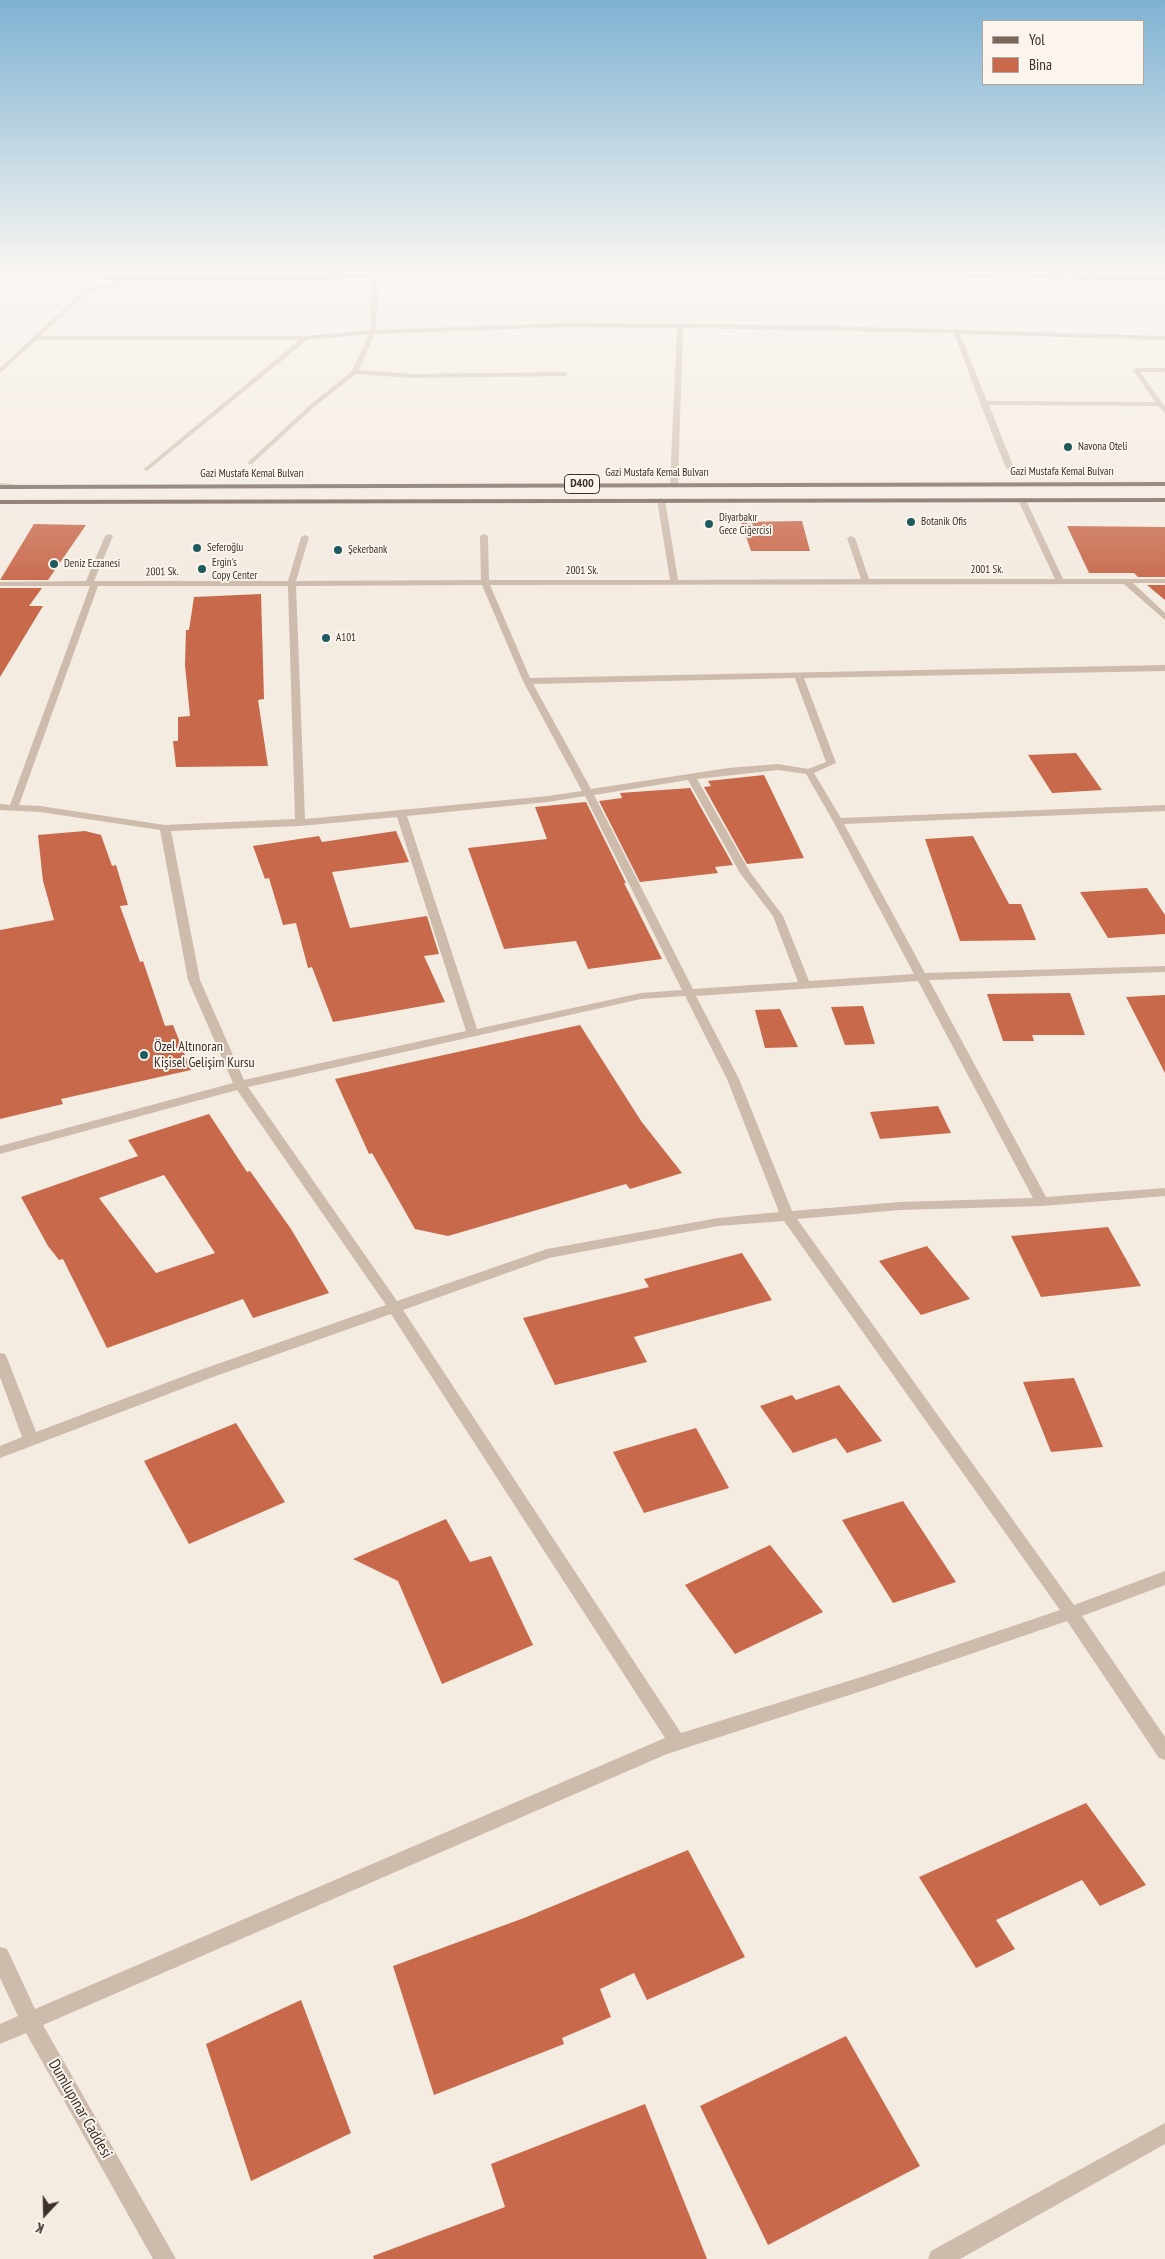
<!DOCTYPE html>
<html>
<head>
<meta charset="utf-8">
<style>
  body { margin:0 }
  #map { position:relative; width:1165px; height:2259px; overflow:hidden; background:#f4ebe1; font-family:"PT Sans Narrow",sans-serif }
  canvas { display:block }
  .legend { position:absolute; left:982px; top:20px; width:162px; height:65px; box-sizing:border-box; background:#fbf5ee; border:1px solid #aea6a0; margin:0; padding:6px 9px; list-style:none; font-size:15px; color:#3b302b }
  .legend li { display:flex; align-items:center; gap:10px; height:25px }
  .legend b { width:25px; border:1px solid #aea6a0 }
  .north { position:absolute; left:20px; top:2189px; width:50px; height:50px; -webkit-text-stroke:4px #fbf5ee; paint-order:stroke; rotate:201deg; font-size:14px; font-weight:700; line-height:20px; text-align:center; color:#3b302b }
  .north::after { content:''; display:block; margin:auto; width:18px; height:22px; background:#3b302b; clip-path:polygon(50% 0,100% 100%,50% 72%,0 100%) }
</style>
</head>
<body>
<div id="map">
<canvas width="1165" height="2259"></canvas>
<ul class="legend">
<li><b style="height:6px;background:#7d675c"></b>Yol</li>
<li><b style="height:14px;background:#c8694b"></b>Bina</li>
</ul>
<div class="north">K</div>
</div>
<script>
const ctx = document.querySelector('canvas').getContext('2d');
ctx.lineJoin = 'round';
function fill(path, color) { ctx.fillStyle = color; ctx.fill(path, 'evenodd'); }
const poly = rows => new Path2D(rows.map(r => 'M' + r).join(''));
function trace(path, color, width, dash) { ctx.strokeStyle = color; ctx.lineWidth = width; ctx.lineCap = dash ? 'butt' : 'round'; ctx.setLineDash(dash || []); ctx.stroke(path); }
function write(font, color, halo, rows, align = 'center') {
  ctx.font = font + ' "PT Sans Narrow",sans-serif'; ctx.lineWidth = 4; ctx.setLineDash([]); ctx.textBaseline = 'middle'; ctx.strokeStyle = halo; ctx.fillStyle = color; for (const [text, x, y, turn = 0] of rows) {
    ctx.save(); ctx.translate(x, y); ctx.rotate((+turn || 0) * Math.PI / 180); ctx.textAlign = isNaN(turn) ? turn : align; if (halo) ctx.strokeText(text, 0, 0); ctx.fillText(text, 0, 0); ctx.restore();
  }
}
const building = poly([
  [802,521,810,551,751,551,741,522],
  [34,524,86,525,48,580,0,580],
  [1067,526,1165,527,1165,577,1138,577,1134,573,1089,573],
  [1147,585,1165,585,1165,600],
  [0,588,42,588,29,606,43,606,0,677],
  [261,594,264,699,258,700,268,766,176,767,173,741,178,741,178,717,190,716,185,665,186,630,189,630,194,597],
  [1076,753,1102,790,1052,793,1028,755],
  [764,775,804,858,747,864,704,787,711,786,708,781],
  [690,788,733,865,715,867,718,873,640,882,599,801,622,798,620,793],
  [586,802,626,883,624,883,662,959,588,969,576,941,504,949,468,848,547,839,535,807],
  [85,831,101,835,112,866,116,865,128,905,120,906,140,962,143,961,165,1026,173,1025,191,1070,61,1099,63,1104,0,1119,0,930,54,920,43,881,38,835],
  [396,831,409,862,332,872,350,928,427,916,439,954,424,956,445,1002,333,1022,312,967,308,968,296,923,283,925,269,878,265,879,253,846,319,836,322,842],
  [973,836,1009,904,1021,904,1036,940,960,941,925,839],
  [1147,888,1165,915,1165,934,1108,938,1080,892],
  [1070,993,1085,1035,1032,1035,1034,1041,1003,1041,987,994],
  [1165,995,1165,1073,1126,997],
  [863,1006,875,1044,845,1045,831,1007],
  [780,1009,798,1047,765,1048,755,1010],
  [580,1025,641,1121,682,1173,630,1189,626,1184,448,1236,415,1229,372,1153,369,1154,335,1079],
  [938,1106,951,1133,880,1139,870,1112],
  [209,1114,247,1172,250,1171,291,1229,329,1293,253,1318,243,1299,107,1348,63,1259,59,1260,48,1246,21,1197,138,1156,128,1140],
  [164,1175,215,1253,156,1273,99,1198],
  [1108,1227,1141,1286,1041,1297,1011,1236],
  [927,1246,970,1299,921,1315,879,1261],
  [742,1253,772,1300,634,1337,647,1362,555,1385,523,1318,649,1287,644,1279],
  [1074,1378,1103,1447,1051,1452,1023,1382],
  [839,1385,882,1441,847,1453,836,1438,793,1453,760,1406,792,1395,796,1400],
  [236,1423,285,1502,189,1544,144,1461],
  [696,1428,729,1488,644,1513,613,1452],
  [903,1501,956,1582,893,1603,842,1520],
  [446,1519,470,1562,491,1556,533,1645,442,1684,398,1581,353,1559],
  [770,1545,823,1612,735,1654,685,1585],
  [1086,1803,1146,1885,1100,1906,1082,1880,996,1920,1015,1949,976,1968,919,1877],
  [688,1850,745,1957,647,2000,634,1973,600,1989,611,2017,562,2038,564,2044,434,2095,393,1966,524,1918],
  [301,2000,351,2133,251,2181,206,2044],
  [846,2036,920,2166,768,2245,700,2106],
  [645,2104,707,2259,374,2259,373,2256,505,2207,491,2164]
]);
const pedestrian = poly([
  [375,275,378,277,376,332,373,334,370,332,372,277,375,275]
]);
const minor = poly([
  [162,276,164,279,115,286,88,292,41,336,305,336,373,330,567,323,796,325,1165,336,1165,340,960,334,987,401,1155,402,1133,370,1136,368,1165,368,1165,372,1140,372,1165,407,1165,414,1158,406,989,405,1014,468,1010,470,1006,468,980,403,954,333,683,328,678,484,674,486,670,484,677,328,567,327,375,334,359,370,410,374,565,372,568,374,565,376,410,378,356,374,314,407,252,464,248,464,248,462,310,405,352,371,369,334,307,340,147,471,143,469,145,468,299,340,37,340,0,373,0,368,84,290,115,282,162,276],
  [0,483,21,485,25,487,21,489,0,487,0,483],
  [661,498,665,500,678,580,861,579,847,538,851,536,855,538,869,579,1055,579,1018,500,1022,498,1026,500,1063,579,1165,579,1165,583,1133,583,1165,613,1165,620,1124,584,490,585,530,678,1165,665,1165,671,804,678,836,763,814,773,841,818,1165,805,1165,811,844,824,925,973,1165,966,1165,972,929,980,1046,1197,1165,1188,1165,1196,1042,1206,900,1210,797,1219,1074,1605,1165,1571,1165,1585,1082,1616,1165,1737,1165,1760,1159,1758,1067,1621,874,1687,667,1754,43,2025,176,2259,153,2259,26,2033,0,2044,0,2024,18,2016,0,1978,0,1947,7,1949,35,2009,665,1738,391,1314,213,1377,0,1458,0,1446,22,1437,0,1377,0,1353,5,1354,7,1358,36,1432,203,1369,386,1305,237,1090,0,1154,0,1146,233,1083,188,980,160,830,40,812,0,810,0,804,10,805,90,586,0,586,0,582,86,581,105,536,109,534,113,536,94,581,288,581,301,537,305,535,309,537,296,581,481,580,480,536,484,534,488,536,489,580,670,580,657,500,661,498],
  [482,585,523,681,582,791,548,796,305,819,296,586,482,585],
  [98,586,288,586,295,819,165,825,40,806,19,805,98,586],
  [795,678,826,762,808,769,778,764,728,768,591,789,533,684,795,678],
  [778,770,806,774,833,821,914,974,809,981,783,916,750,872,697,779,778,770],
  [688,780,740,873,773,916,798,982,693,989,594,795,688,780],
  [585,796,682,990,641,993,477,1029,407,816,548,802,585,796],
  [397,817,466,1031,244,1080,200,980,171,831,300,826,397,817],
  [918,981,1033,1198,900,1202,792,1211,739,1079,696,996,918,981],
  [685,996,727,1079,779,1212,718,1218,547,1249,397,1301,248,1087,641,999,685,996],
  [784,1221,1060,1610,874,1673,681,1733,403,1310,549,1258,718,1226,784,1221],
  [1165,2123,1165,2144,960,2259,928,2259,931,2251,1165,2123]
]);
const primary = poly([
  [12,273,121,276,547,273,286,280,121,280,12,273],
  [791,273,1165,276,1165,280,793,275,791,273]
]);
const trunk = poly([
  [1165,482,1165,486,0,489,0,485,1165,482],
  [1165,498,1165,502,0,504,0,500,1165,498]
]);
const markers = [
  [1068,447,5,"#1f5a5e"],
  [911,522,5,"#1f5a5e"],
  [709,524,5,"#1f5a5e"],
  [197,548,5,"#1f5a5e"],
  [338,550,5,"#1f5a5e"],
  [54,564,5,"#1f5a5e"],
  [202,569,5,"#1f5a5e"],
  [326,638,5,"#1f5a5e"],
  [144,1055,5,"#1f5a5e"]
];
const farPoinames = [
  ["Navona Oteli",1078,447],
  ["Diyarbakır",719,518],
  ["Gece Ciğercisi",719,531],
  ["Botanik Ofis",921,522],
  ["Seferoğlu",207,548],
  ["Şekerbank",348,550],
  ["Ergin's",212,563],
  ["Copy Center",212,576],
  ["Deniz Eczanesi",64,564],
  ["A101",336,638]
];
const farStreetnames = [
  ["Gazi Mustafa Kemal Bulvarı",1062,472],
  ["Gazi Mustafa Kemal Bulvarı",657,473],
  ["Gazi Mustafa Kemal Bulvarı",252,474],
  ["2001 Sk.",987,570],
  ["2001 Sk.",582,571],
  ["2001 Sk.",162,572,-1]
];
const shields = [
  [582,484,35]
];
const shieldNames = [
  ["D400",582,484]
];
const poiNames = [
  ["Özel Altınoran",154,1047],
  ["Kişisel Gelişim Kursu",154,1063]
];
const nearStreetnames = [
  ["Dumlupınar Caddesi",80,2109,60]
];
fill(building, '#c8694b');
fill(pedestrian, '#cdbbac');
fill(minor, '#cdbbac');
fill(primary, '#7d675c');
fill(trunk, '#6c584f');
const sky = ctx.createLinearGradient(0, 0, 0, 590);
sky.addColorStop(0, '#7eb2d2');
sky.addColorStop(0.46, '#faf6f2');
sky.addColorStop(1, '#faf6f200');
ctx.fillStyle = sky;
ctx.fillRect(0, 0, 1165, 590);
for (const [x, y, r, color] of markers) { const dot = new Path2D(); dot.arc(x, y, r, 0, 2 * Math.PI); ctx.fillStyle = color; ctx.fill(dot); trace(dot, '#fbf5ee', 2); }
write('11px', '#3b302b', '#fbf5ee', farPoinames, 'left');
write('11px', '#3b302b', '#fbf5ee', farStreetnames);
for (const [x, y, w] of shields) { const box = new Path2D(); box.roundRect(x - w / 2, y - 9.5, w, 19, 4); ctx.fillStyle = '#fbf5ee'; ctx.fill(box); trace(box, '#3b302b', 1); }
write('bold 12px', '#3b302b', null, shieldNames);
write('14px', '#3b302b', '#fbf5ee', poiNames, 'left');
write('16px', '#3b302b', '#fbf5ee', nearStreetnames);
</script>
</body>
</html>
